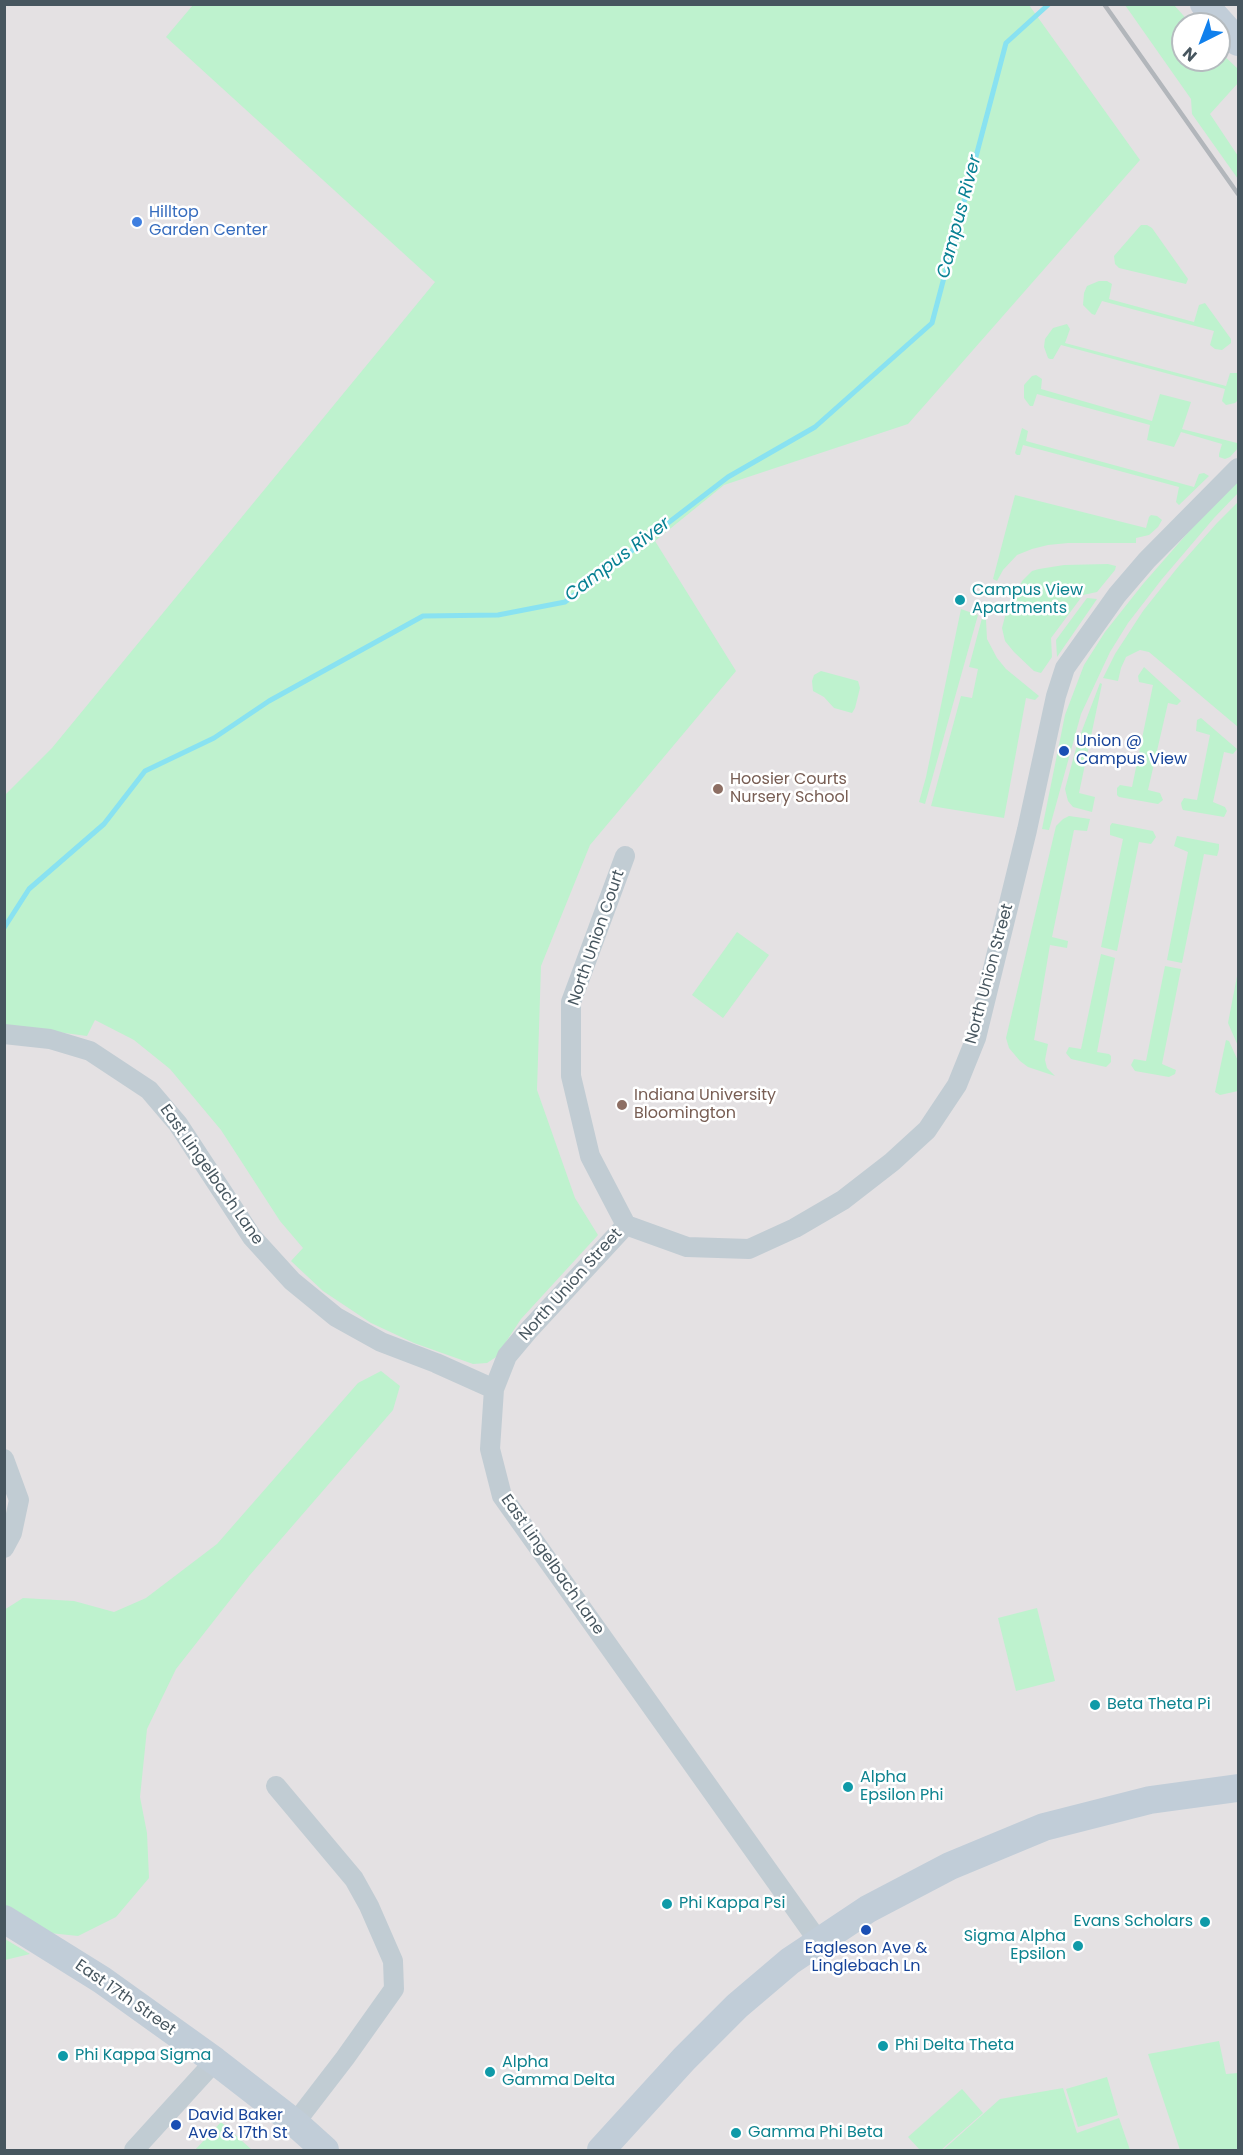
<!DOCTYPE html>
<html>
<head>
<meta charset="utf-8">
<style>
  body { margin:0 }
  #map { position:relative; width:1243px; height:2155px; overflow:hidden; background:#f3f1f1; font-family:Poppins,sans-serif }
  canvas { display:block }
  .frame { position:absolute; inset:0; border:6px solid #47565f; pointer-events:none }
  .north { position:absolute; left:1171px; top:12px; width:60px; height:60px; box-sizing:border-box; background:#fff; border:2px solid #b5bbbf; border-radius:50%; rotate:222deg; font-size:16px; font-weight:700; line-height:24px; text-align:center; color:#47565f }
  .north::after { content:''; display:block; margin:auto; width:21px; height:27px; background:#1080ed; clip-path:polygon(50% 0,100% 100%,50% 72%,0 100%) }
</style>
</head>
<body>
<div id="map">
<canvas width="1243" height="2155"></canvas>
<div class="frame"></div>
<div class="north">N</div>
</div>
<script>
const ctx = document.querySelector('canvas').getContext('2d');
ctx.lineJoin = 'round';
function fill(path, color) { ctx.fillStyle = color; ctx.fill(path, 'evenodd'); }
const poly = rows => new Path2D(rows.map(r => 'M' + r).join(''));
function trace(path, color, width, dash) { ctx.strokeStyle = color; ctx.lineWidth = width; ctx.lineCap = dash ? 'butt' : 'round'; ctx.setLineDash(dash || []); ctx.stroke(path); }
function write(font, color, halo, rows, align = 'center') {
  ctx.font = font + ' Poppins,sans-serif'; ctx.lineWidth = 5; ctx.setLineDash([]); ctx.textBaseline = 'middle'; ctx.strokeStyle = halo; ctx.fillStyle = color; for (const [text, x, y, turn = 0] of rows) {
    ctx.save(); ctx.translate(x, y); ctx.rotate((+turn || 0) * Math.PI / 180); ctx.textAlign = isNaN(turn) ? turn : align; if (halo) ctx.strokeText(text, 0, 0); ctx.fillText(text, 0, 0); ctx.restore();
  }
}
const education = poly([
  [5,5,1238,5,1238,2150,5,2150],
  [1183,24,1219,24,1219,60,1183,60]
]);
const green = poly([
  [193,5,1029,5,1140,160,908,424,724,485,655,541,736,671,590,845,541,966,537,1090,575,1198,598,1235,521,1319,496,1357,487,1363,473,1364,414,1343,371,1323,323,1291,291,1261,303,1248,280,1221,221,1130,170,1069,134,1040,95,1020,87,1036,5,1025,5,795,52,748,435,282,166,37],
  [1125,5,1174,5,1191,24,1183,24,1183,60,1219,60,1219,51,1238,69,1238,83,1210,114,1238,156,1238,179,1192,114,1191,99],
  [1141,225,1147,225,1152,228,1188,279,1186,284,1119,268,1115,264,1114,256],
  [1099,281,1107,281,1112,284,1109,299,1194,322,1199,305,1205,303,1231,339,1231,343,1222,350,1215,349,1210,345,1214,331,1102,301,1095,315,1092,314,1083,305,1084,293,1087,286],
  [1067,324,1070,329,1065,343,1226,386,1230,373,1237,373,1238,400,1235,403,1226,405,1222,401,1225,389,1061,345,1053,359,1050,359,1048,358,1044,347,1045,339,1053,328],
  [1036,375,1042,379,1041,389,1152,421,1160,394,1191,402,1182,429,1237,443,1238,440,1238,448,1230,457,1225,459,1219,457,1219,454,1222,444,1181,432,1174,447,1147,440,1150,425,1037,394,1033,406,1030,406,1024,398,1024,385,1032,376],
  [1022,428,1028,431,1026,441,1194,487,1199,474,1204,473,1209,476,1179,505,1176,502,1179,487,1023,445,1020,455,1017,455,1015,453],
  [1238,481,1238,493,1214,518,1162,579,1128,623,1110,652,1081,714,1049,830,1042,829,1065,715,1084,665,1105,632,1143,584,1192,528],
  [1015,495,1146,528,1149,517,1151,515,1157,516,1162,520,1158,527,1149,535,1136,538,1136,543,1068,543,1048,545,1032,549,1017,555,1003,570,997,581,993,579],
  [1238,502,1238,727,1149,652,1140,650,1126,657,1121,668,1118,681,1103,678,1115,654,1143,611,1178,567,1217,523],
  [1108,564,1116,566,1115,570,1097,592,1083,595,1051,638,1052,657,1041,673,1034,671,1014,652,1005,641,1002,628,1009,601,1014,601,1022,581,1032,571,1039,569,1064,565],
  [1087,598,1097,599,1057,657,1056,640],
  [961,609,978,615,925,804,919,802,926,777],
  [982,618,986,620,987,639,997,658,1006,669,1039,696,1035,700,1026,698,1004,818,931,806,961,696,972,698,978,669,969,667],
  [1144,667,1181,701,1177,705,1168,703,1148,790,1160,793,1163,800,1158,804,1119,797,1117,795,1117,788,1120,785,1132,787,1153,685,1139,682,1138,676],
  [821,671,858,681,860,688,855,708,852,713,834,708,824,697,813,691,812,681,814,675],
  [1100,683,1102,684,1079,793,1095,797,1092,812,1073,807,1068,801,1065,789,1078,741],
  [1201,718,1237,749,1233,754,1224,752,1213,802,1225,807,1227,811,1224,817,1183,810,1182,808,1181,803,1184,798,1197,800,1210,735,1196,731,1197,720],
  [1069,816,1090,819,1087,831,1074,830,1052,937,1068,941,1067,948,1050,945,1034,1040,1048,1044,1045,1060,1047,1068,1055,1076,1028,1067,1020,1061,1009,1048,1006,1038,1056,826,1063,819],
  [1112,823,1153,831,1156,837,1151,844,1139,842,1117,951,1101,947,1123,839,1110,835,1110,826],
  [1177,836,1219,844,1219,849,1217,856,1204,854,1182,963,1167,960,1188,852,1174,846],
  [737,932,769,955,723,1018,692,995],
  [1101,954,1115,958,1097,1052,1109,1054,1111,1056,1111,1062,1106,1067,1071,1059,1066,1053,1069,1047,1081,1049],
  [1165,966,1181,969,1162,1064,1176,1070,1175,1074,1169,1077,1135,1071,1131,1065,1134,1059,1146,1061],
  [1238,971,1238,1046,1228,1023],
  [1226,1040,1229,1041,1238,1061,1238,1091,1220,1095,1215,1092],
  [381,1371,400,1386,393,1410,249,1576,176,1669,147,1729,140,1797,147,1833,149,1878,116,1917,78,1936,40,1932,5,1911,4,1610,23,1598,74,1601,114,1612,146,1598,217,1544,358,1383],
  [1037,1608,1055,1681,1016,1691,998,1618],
  [4,1939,5,1939,30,1954,5,1960],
  [1219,2041,1226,2074,1238,2073,1238,2150,1180,2150,1148,2054],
  [1107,2077,1118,2115,1078,2127,1066,2089],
  [1063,2088,1077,2133,1119,2118,1130,2150,943,2150,1000,2099],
  [962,2089,983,2113,941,2150,920,2150,908,2137],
  [221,2122,252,2150,195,2150]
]);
const stream = poly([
  [4,928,29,889,104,824,145,771,214,738,269,701,423,616,498,615,565,602,728,477,815,427,932,323,1006,43,1049,4]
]);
const street = poly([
  [625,856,571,1002,571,1076,590,1156,626,1225],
  [4,1034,50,1039,90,1051,149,1090,178,1124,252,1237,292,1281,336,1317,381,1342,436,1363,494,1389],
  [4,1459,19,1500,12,1533,4,1548],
  [276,1786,354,1879,369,1906,393,1961,394,1989,345,2058,295,2123],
  [819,1942,502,1496,490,1449,494,1389,507,1356,528,1331,626,1225,687,1247,749,1249,795,1228,843,1200,892,1162,927,1130,957,1085,976,1038,1027,830,1056,696,1065,668,1117,595,1147,560,1238,468],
  [134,2150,215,2061]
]);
const secondary = poly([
  [1204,4,1238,42],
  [4,1919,102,1980,215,2061,295,2123,325,2150],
  [601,2150,684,2059,737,2006,790,1961,868,1909,950,1866,1044,1827,1150,1800,1238,1788]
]);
const rail = poly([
  [1104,4,1238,194]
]);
const markers = [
  [137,222,6,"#3f7fe0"],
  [960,600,6,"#0f9aa8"],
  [1064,751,6,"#1a4fb4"],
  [718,789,6,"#8d6e63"],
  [622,1105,6,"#8d6e63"],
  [1095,1705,6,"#0f9aa8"],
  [848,1787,6,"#0f9aa8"],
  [667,1904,6,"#0f9aa8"],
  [1205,1922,6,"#0f9aa8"],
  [866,1930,6,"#1a4fb4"],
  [1078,1946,6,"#0f9aa8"],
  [883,2046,6,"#0f9aa8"],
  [63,2056,6,"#0f9aa8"],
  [490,2072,6,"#0f9aa8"],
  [176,2125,6,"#1a4fb4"],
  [736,2133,6,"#0f9aa8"]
];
const shopNames = [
  ["Hilltop",149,213],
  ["Garden Center",149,231]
];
const cultureNames = [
  ["Campus View",972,591],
  ["Apartments",972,609],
  ["Beta Theta Pi",1107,1705],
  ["Alpha",860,1778],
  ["Epsilon Phi",860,1796],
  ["Phi Kappa Psi",679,1904],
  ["Evans Scholars",1193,1922,"right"],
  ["Sigma Alpha",1066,1937,"right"],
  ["Epsilon",1066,1955,"right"],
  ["Phi Delta Theta",895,2046],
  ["Phi Kappa Sigma",75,2056],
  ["Alpha",502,2063],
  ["Gamma Delta",502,2081],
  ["Gamma Phi Beta",748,2133]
];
const transitNames = [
  ["Union @",1076,742],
  ["Campus View",1076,760],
  ["Eagleson Ave &",866,1949,"center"],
  ["Linglebach Ln",866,1967,"center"],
  ["David Baker",188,2116],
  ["Ave & 17th St",188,2134]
];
const educationNames = [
  ["Hoosier Courts",730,780],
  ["Nursery School",730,798],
  ["Indiana University",634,1096],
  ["Bloomington",634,1114]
];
const streetNames = [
  ["North Union Court",597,938,-71],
  ["North Union Street",990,974,-75],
  ["East Lingelbach Lane",211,1175,55],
  ["North Union Street",571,1285,-48],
  ["East Lingelbach Lane",552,1565,55],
  ["East 17th Street",125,1998,35]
];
const waterNames = [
  ["Campus River",960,217,-75],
  ["Campus River",618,560,-37]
];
fill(education, '#e4e1e3');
fill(green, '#bef2ce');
trace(stream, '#89e2f1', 5);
trace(street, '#c1ccd3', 20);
trace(secondary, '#c1cdd8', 28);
trace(rail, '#b2b6bb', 4.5);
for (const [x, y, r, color] of markers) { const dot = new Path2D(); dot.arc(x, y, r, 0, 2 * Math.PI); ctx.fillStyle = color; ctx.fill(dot); trace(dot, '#fff', 2); }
write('16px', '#366cbe', '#fff', shopNames, 'left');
write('16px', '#0d838f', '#fff', cultureNames, 'left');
write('16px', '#164399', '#fff', transitNames, 'left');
write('16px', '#785e54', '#fff', educationNames, 'left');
write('16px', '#47565f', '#fff', streetNames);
write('italic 18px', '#078093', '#fff', waterNames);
</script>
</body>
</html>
